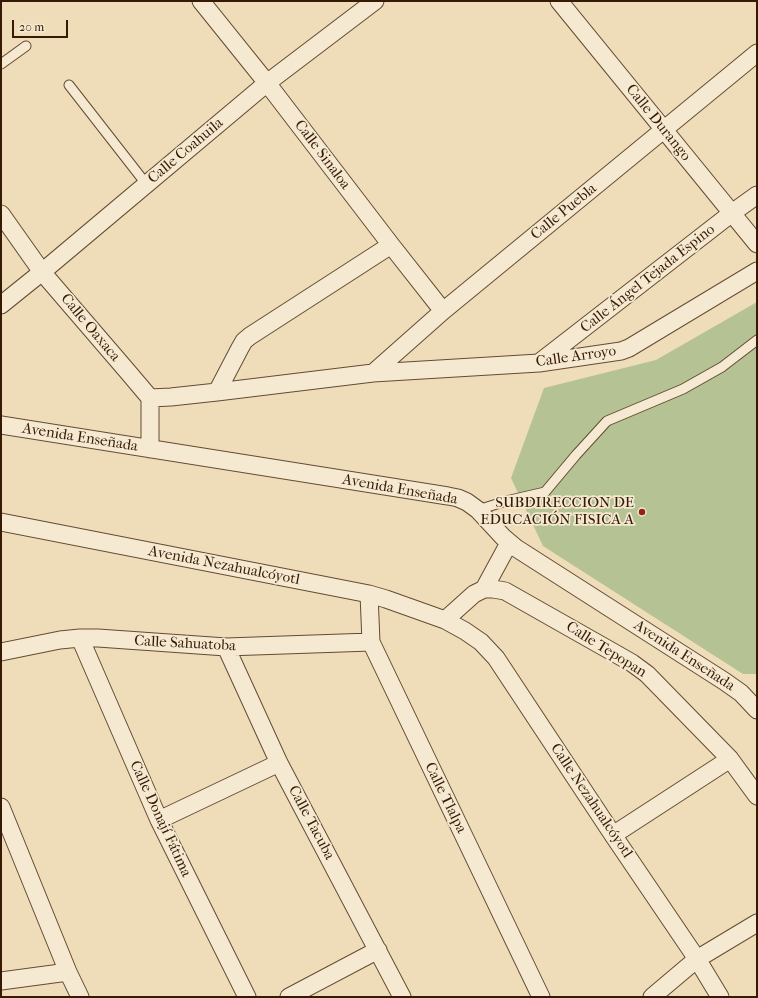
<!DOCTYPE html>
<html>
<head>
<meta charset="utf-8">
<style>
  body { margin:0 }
  #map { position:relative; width:758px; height:998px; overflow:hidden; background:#efddba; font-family:"IM FELL French Canon",serif }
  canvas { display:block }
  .frame { position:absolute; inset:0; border:2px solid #361a03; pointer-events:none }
  .scale { position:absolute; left:12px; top:20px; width:56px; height:18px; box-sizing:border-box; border:2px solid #361a03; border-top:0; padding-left:5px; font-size:12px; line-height:14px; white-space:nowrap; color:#361a03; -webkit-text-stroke:3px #f5e9d2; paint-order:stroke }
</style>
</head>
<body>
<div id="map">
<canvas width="758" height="998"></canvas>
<div class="frame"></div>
<div class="scale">20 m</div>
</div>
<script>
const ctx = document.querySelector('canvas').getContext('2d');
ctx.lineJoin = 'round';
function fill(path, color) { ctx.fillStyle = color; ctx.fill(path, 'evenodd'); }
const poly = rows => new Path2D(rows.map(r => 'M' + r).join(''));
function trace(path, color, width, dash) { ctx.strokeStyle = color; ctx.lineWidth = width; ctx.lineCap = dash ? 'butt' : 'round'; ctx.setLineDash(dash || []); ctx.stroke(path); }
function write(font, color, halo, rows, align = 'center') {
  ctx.font = font + ' "IM FELL French Canon",serif'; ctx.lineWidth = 3.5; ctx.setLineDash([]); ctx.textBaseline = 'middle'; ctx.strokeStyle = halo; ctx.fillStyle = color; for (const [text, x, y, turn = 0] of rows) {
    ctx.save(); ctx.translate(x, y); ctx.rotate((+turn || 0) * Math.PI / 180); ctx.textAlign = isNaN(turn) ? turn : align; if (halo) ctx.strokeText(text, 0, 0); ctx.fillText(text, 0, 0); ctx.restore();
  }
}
const green = poly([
  [757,302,757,674,743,674,543,546,511,478,544,388,656,360]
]);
const service = poly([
  [1,64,26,46],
  [69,85,147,185],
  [478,510,506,501,545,492,576,455,607,421,683,389,722,367,757,340]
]);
const minor = poly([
  [201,1,267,83,391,245,443,311],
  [559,1,757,244],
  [1,214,42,272,128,372,150,398,150,449],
  [1,305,42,272,267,83,375,1],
  [540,362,732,213,757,195],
  [373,373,443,311,757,53],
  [217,392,240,348,244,341,250,336,391,245],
  [150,398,171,397,217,392,373,373,539,363,621,351,629,348,757,271],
  [1,425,448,496,458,498,467,502,478,510,503,537,516,548,724,681,741,693,757,710],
  [1,522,369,594,386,599,445,620,465,631,481,642,496,658,613,835,697,959,720,997],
  [484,589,509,543],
  [369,594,371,642,541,997],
  [445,620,474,594,484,589,493,589,505,591,618,655,632,663,647,674,730,759,757,796],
  [80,638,159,820,247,997],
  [226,647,279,763,402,997],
  [1,652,60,640,80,638,98,638,226,647,371,642],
  [1,807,68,972,80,997],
  [159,820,279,763],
  [613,835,730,759],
  [1,981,68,972],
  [289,997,378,950],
  [652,997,697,959,757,923]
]);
const markers = [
  [642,512,4,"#8f2418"]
];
const streetNames = [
  ["Calle Durango",658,123,51],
  ["Calle Coahuila",186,151,-40],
  ["Calle Sinaloa",322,155,53],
  ["Calle Puebla",564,212,-39],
  ["Calle Ángel Tejada Espino",648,279,-38],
  ["Calle Oaxaca",90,328,50],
  ["Calle Arroyo",576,357,-8],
  ["Avenida Enseñada",80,438,9],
  ["Avenida Enseñada",400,490,10],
  ["Avenida Nezahualcóyotl",224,566,11],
  ["Calle Sahuatoba",185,644,3],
  ["Calle Tepopan",606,650,32],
  ["Avenida Enseñada",684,656,33],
  ["Calle Tlalpa",445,798,64],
  ["Calle Nezahualcóyotl",591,801,56],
  ["Calle Donají Fátima",160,819,65],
  ["Calle Tacuba",311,823,62]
];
const poiNames = [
  ["SUBDIRECCION DE",634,503],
  ["EDUCACIÓN FISICA A",634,520]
];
fill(green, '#b4c294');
trace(service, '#644b31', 11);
trace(minor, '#644b31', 19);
trace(service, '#f5e9d2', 9);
trace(minor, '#f5e9d2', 17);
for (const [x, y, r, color] of markers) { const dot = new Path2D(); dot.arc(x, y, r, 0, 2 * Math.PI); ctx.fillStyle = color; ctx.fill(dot); trace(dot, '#f5e9d2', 1.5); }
write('15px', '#361a03', '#f5e9d2', streetNames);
write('15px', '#361a03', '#f5e9d2', poiNames, 'right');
</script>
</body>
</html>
